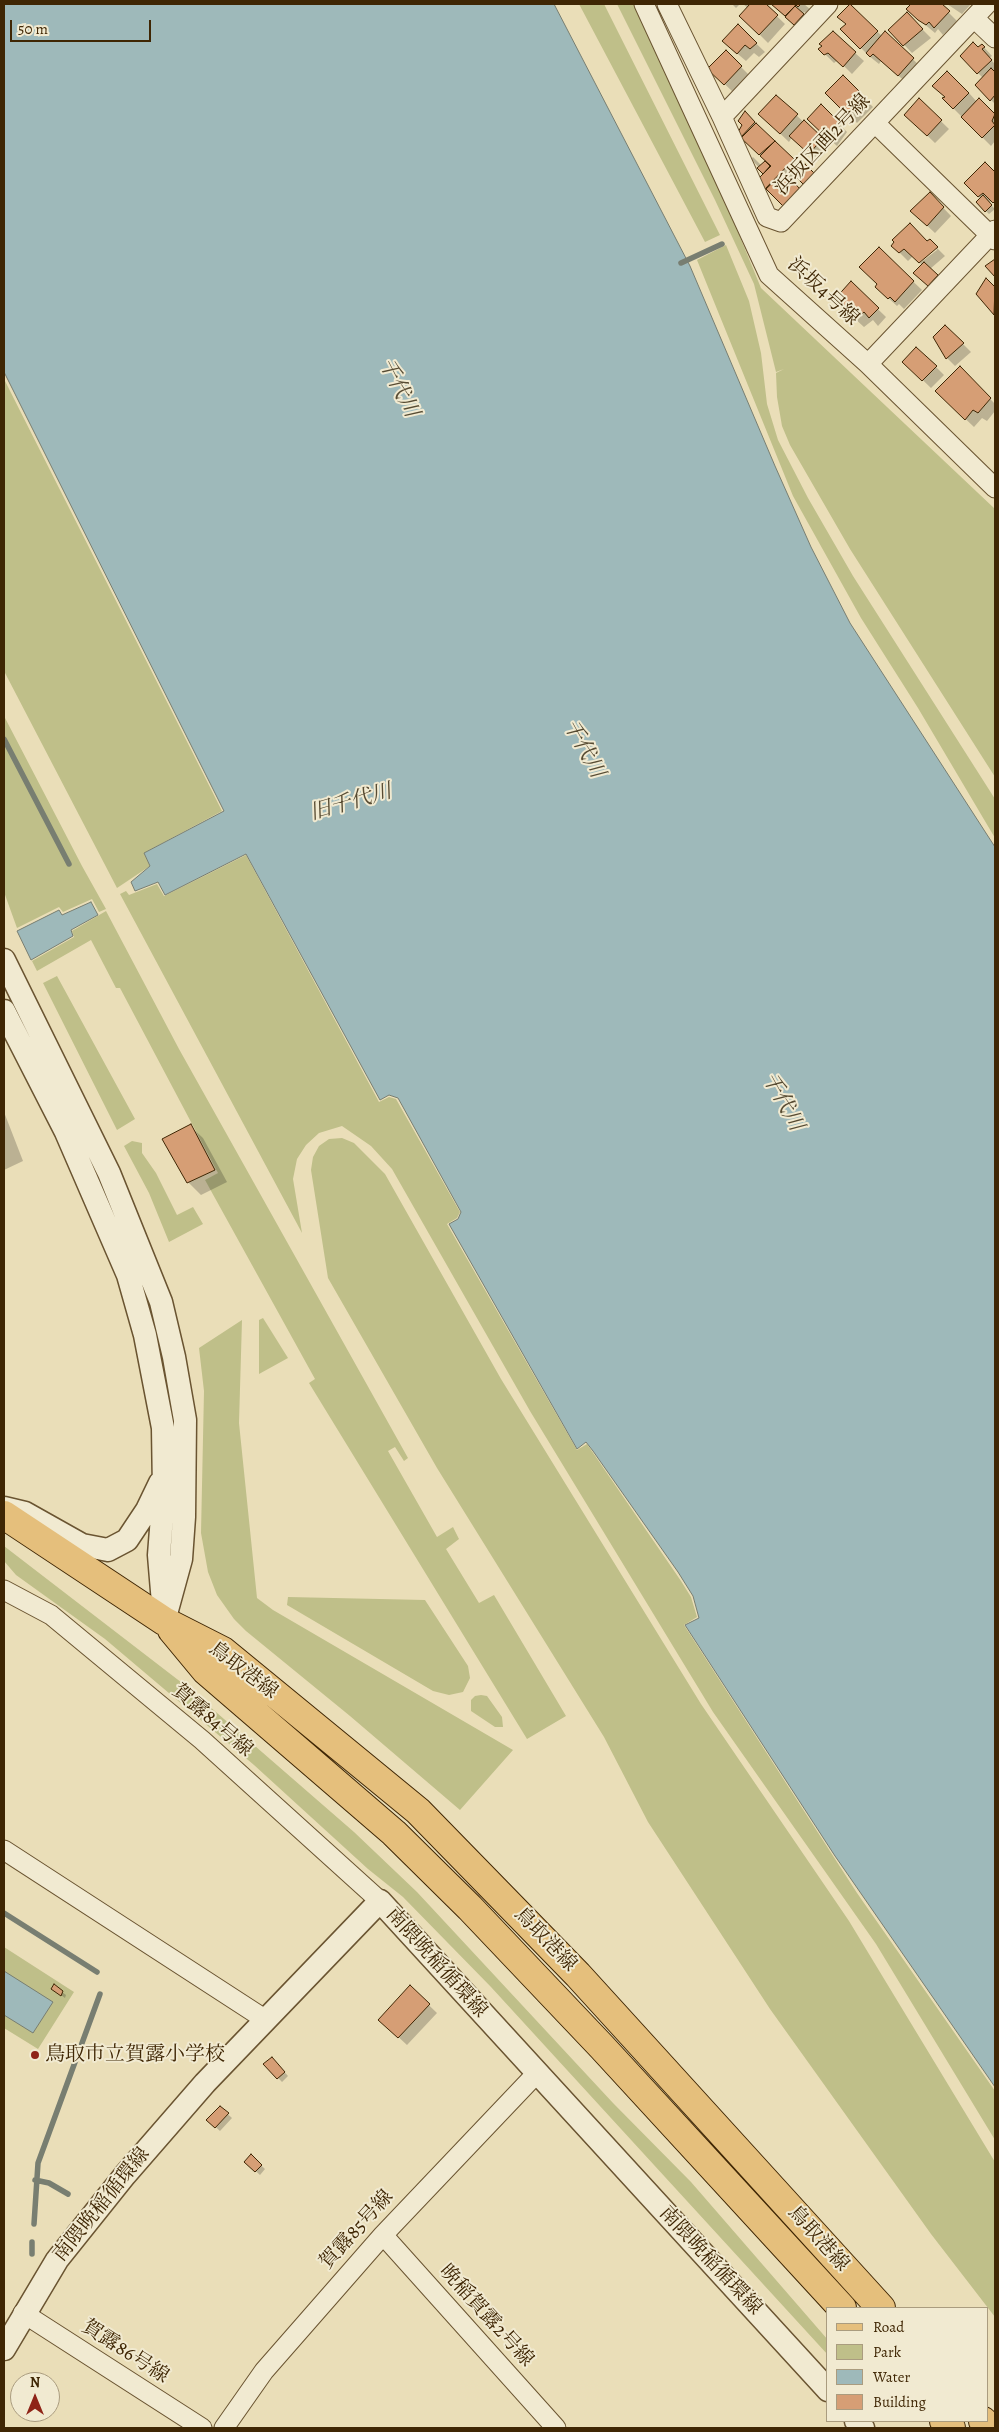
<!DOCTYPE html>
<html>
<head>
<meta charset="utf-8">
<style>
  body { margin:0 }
  #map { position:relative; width:999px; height:2432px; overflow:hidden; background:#eadeb8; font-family:Alegreya,serif }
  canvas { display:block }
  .frame { position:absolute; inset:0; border:5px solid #3f2604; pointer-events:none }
  .legend { position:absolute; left:826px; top:2307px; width:162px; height:115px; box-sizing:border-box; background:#f1ead1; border:1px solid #aa9c7f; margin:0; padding:6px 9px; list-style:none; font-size:15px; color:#3f2604 }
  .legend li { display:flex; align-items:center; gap:10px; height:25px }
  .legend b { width:25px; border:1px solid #aa9c7f }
  .north { position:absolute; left:10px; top:2372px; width:50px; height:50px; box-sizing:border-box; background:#f1ead1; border:1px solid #aa9c7f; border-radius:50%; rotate:0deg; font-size:14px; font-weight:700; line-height:20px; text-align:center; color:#3f2604 }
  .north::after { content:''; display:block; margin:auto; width:18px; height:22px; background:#8f2418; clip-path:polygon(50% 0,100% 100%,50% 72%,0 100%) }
  .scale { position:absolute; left:10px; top:20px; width:141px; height:22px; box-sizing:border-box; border:2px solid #3f2604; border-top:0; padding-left:6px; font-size:15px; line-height:18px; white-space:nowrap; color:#3f2604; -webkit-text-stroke:4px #f1ead1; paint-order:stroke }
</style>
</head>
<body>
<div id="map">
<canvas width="999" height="2432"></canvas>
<div class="frame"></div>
<ul class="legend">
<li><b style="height:6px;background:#e5bf7c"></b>Road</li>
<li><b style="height:14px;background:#bfbf89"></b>Park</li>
<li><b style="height:14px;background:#9eb9ba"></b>Water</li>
<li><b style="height:14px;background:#d69e75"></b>Building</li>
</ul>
<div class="north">N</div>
<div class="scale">50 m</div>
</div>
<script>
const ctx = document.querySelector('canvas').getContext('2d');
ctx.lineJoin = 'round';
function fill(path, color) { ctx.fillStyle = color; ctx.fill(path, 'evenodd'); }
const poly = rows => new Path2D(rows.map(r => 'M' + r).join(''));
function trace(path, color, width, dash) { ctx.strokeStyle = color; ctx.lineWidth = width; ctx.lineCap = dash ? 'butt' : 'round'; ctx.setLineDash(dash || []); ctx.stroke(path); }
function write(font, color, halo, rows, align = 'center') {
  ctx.font = font + ' Alegreya,"Noto Serif JP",serif'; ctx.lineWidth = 4; ctx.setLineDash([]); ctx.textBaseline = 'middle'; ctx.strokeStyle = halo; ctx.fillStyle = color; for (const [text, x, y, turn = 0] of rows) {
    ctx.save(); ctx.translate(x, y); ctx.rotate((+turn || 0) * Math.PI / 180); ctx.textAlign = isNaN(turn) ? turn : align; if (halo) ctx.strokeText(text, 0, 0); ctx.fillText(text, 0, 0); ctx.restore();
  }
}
const green = poly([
  [579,4,604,4,720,235,705,242],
  [617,4,634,4,729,210,761,288,995,509,995,777,850,549,790,445,782,426,777,397,776,373,784,369,776,372,754,284,715,200],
  [726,245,749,301,761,353,767,404,778,440,808,498,853,576,995,799,995,838,918,708,861,618,793,496,697,260],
  [4,379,222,811,144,853,150,866,117,888,4,671],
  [4,716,82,866,106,909,99,912,92,899,63,912,59,907,17,928,4,892],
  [246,855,379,1102,389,1097,396,1099,460,1212,457,1218,447,1224,577,1450,587,1444,681,1581,691,1597,697,1617,684,1625,857,1893,995,2091,995,2140,876,1944,713,1712,530,1411,392,1169,371,1146,342,1126,319,1133,306,1145,297,1159,293,1179,302,1233,120,894,126,891,129,895,157,884,164,896],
  [106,911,179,1049,408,1458,404,1461,395,1447,388,1451,437,1537,453,1527,459,1539,446,1549,479,1603,494,1595,566,1716,527,1739,309,1383,315,1379,205,1180,218,1173,120,988,116,988,91,940,37,971,32,961,74,937,72,931],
  [57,976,135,1119,117,1130,43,983],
  [342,1138,354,1143,385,1174,501,1379,701,1704,849,1921,995,2162,995,2317,931,2234,770,2009,648,1822,604,1737,437,1468,328,1278,311,1170,313,1157,319,1146,329,1139],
  [132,1141,142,1143,142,1153,156,1173,177,1215,193,1207,203,1224,169,1242,149,1193,124,1146],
  [263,1318,288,1358,259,1374,259,1320],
  [242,1320,239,1423,257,1598,273,1610,513,1750,460,1810,350,1716,246,1631,234,1619,217,1595,208,1572,201,1533,204,1391,199,1348],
  [4,1546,186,1686,354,1832,417,1892,613,2103,691,2182,828,2340,828,2355,491,1987,403,1897,368,1869,254,1765,105,1639,16,1575,4,1561],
  [288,1597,425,1600,468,1666,470,1678,463,1692,449,1695,433,1691,287,1605],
  [481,1695,487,1696,502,1717,503,1727,495,1727,471,1711,471,1700,475,1696],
  [4,1947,74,1992,38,2049,4,2028]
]);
const water = poly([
  [4,4,554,4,690,266,775,466,811,547,850,623,995,847,995,2087,835,1856,685,1625,699,1618,693,1596,678,1572,593,1451,586,1442,577,1449,449,1224,458,1219,461,1212,398,1098,389,1095,380,1100,246,854,165,895,158,882,135,891,131,882,150,866,144,853,224,811,4,372,4,4],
  [91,902,98,915,71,930,73,936,31,960,17,931,59,910,62,915,91,902],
  [4,1971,53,2002,33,2033,4,2015,4,1971]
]);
const shadow = poly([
  [732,4,740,4,736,8],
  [743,4,764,4,785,24,768,43,741,16,748,8],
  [772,4,804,4,811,10,807,15,805,12,802,14,807,19,798,28],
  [910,4,940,4,957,21,943,35,938,29,935,33,916,17],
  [947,4,971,4,962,14],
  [850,6,882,36,885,33,921,67,907,83,881,61,879,64,869,56,842,29,847,25,839,17],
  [907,14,931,38,912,53,890,30],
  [738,26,765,52,759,57,754,53,746,61,732,49],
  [833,33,864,61,852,74,838,60,834,63,820,49],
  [982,45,992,56,989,58,995,64,995,104,976,85,983,78,961,56],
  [726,52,749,75,733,92,709,69],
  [843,77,873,107,857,123,827,93],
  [969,93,977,102,979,100,995,116,995,141,991,146,944,99],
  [776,96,830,147,818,161,792,137,789,142,768,122],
  [919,100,949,129,935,143,906,115],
  [821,106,847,132,837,146,808,119],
  [745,113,802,169,805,166,816,177,807,187,795,174,774,196,766,188,765,174,751,159,753,157,762,166,765,162,771,168,772,166,738,133,744,126],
  [985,164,995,174,995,204,992,200,989,203,995,209,989,214,977,202,981,199,966,183],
  [930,194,951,216,935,233,920,219],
  [930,241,945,256,930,269,941,280,932,289,915,273,922,265,920,263,937,250,936,248,913,256,908,261,893,246,927,243],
  [879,249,922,290,904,309,899,304,897,306,885,295,878,284],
  [986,280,995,289,995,315,977,294],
  [851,283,886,317,878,326,873,320,864,327,843,308],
  [945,326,971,352,955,366,947,358],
  [917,348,944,375,931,388,904,362],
  [960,368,995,404,995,411,987,421,982,418,974,427,936,391],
  [4,1112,23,1161,4,1170],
  [190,1126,203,1138,227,1182,201,1195,188,1182],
  [410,1987,437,2013,407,2045,380,2020],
  [53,1989,62,1992,66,1995,65,1998],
  [272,2058,288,2076,282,2082,265,2064],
  [220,2107,232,2118,220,2131,208,2120],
  [251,2156,265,2169,260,2175,246,2162]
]);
const stream = poly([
  [681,263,722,244],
  [4,739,69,864],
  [4,1913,97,1972],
  [35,2180,49,2183,68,2194],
  [34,2224,38,2163,100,1994],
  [32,2254,32,2242]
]);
const building = poly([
  [750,4,766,4,778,15,759,35,739,16,750,4],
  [771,4,801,4,798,7,796,5,785,16,771,4],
  [850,4,878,31,860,49,840,29,846,24,837,17,850,4],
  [911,4,942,4,950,11,934,28,929,22,926,25,918,20,906,9,911,4],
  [795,6,804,14,794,25,785,17,795,6],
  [907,12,923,29,903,46,888,30,907,12],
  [738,24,757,43,750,49,745,45,737,54,722,41,738,24],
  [833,31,856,52,843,67,828,53,824,55,818,49,822,46,819,44,833,31],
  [885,31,914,58,898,76,873,54,870,57,866,53,885,31],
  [973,42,978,47,982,44,985,47,982,49,992,60,977,74,960,56,973,42],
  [726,50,742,66,724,85,707,69,726,50],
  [991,68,995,72,995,95,990,101,975,85,991,68],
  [947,71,969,93,953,109,942,98,945,97,932,86,947,71],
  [843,75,866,98,848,116,825,93,843,75],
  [776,95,798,114,780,134,758,114,776,95],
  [919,98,942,120,927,136,904,115,919,98],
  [979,98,995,114,992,121,995,125,982,138,961,117,979,98],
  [821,104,840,123,828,139,807,119,821,104],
  [745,111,755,122,741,137,737,134,742,125,738,121,745,111],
  [804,120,823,138,809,154,789,136,804,120],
  [756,123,775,141,759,155,741,138,756,123],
  [775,141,794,159,765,189,759,178,771,166,760,156,775,141],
  [765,161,770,166,763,174,757,168,765,161],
  [985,162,995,172,995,201,993,203,983,193,978,197,964,183,985,162],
  [805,164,814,173,803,184,794,175,805,164],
  [784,172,800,189,784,207,766,189,784,172],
  [930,192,944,207,927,226,910,211,930,192],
  [983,195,992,205,985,212,976,202,983,195],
  [910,223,927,241,930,239,938,247,919,263,904,249,899,253,891,246,894,242,892,240,910,223],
  [879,247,914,281,895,302,890,297,888,299,875,287,877,284,859,267,879,247],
  [995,259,995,277,985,266,995,259],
  [924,262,938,275,928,286,913,273,924,262],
  [986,278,995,287,994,315,976,294,986,278],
  [851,281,879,308,869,318,864,312,855,320,834,300,851,281],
  [945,325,964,343,946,359,933,337,945,325],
  [916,347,937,366,922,381,902,362,916,347],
  [960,366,991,398,978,413,973,410,965,420,935,391,960,366],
  [191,1124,215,1170,187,1183,162,1139,191,1124],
  [54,1984,63,1991,61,1996,51,1989,54,1984],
  [410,1985,430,2004,398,2038,378,2020,410,1985],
  [272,2057,285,2072,277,2079,263,2064,272,2057],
  [220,2106,229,2113,215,2128,206,2120,220,2106],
  [251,2154,262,2165,255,2172,244,2162,251,2154]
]);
const minor = poly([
  [644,4,769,275,868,364,995,488],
  [667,4,722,117,767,217,781,222,987,4],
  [974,18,995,38],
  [722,117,828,4],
  [875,123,995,240],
  [868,364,995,230],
  [4,1590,51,1615,202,1740,380,1901],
  [4,1850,266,2020],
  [383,2235,556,2428],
  [23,2313,202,2428],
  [224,2428,264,2371,383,2235,537,2073]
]);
const tertiary = poly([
  [4,960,109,1173,161,1302,174,1357,185,1420,184,1517,181,1559,164,1621],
  [4,1011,66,1132,128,1275,145,1335,163,1428,164,1491,159,1555,163,1603],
  [4,1508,25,1513,82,1545,108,1550,127,1540,147,1510,160,1483],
  [4,2349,57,2260,125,2175,205,2083,380,1901,828,2390],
  [856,2421,863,2428]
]);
const primary = poly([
  [4,1515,164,1621,223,1651,418,1811,578,1975,881,2308],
  [172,1630,206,1671,394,1833,470,1908,602,2047,842,2308],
  [944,2421,951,2428],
  [983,2421,990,2428]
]);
const markers = [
  [35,2055,5,"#8f2418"]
];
const streetNames = [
  ["浜坂区画2号線",823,145,-47],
  ["浜坂4号線",823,292,43],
  ["鳥取港線",243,1671,37],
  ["賀露84号線",212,1721,41],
  ["鳥取港線",545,1940,46],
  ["南隈晩稲循環線",436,1963,48],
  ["南隈晩稲循環線",102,2205,-51],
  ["賀露85号線",357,2230,-48],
  ["鳥取港線",818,2239,48],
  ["南隈晩稲循環線",710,2261,47],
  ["晩稲賀露2号線",486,2316,48],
  ["賀露86号線",125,2352,33]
];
const poiNames = [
  ["鳥取市立賀露小学校",45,2055]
];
const waterNames = [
  ["千代川",398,388,63],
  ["千代川",583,749,61],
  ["旧千代川",351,803,-16],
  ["千代川",782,1102,61]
];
fill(green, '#bfbf89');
fill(water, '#9eb9ba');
trace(water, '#787e71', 1);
fill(shadow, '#0003');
trace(stream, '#787e71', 5.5);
fill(building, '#d69e75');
trace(building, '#3f2604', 1);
trace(minor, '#6a5431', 21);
trace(tertiary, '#6a5431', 25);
trace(primary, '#3f2604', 30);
trace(minor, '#f1ead1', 19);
trace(tertiary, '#f1ead1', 22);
trace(primary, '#e5bf7c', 28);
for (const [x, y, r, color] of markers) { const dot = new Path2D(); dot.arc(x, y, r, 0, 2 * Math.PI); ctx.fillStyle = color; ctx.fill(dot); trace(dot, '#f1ead1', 2); }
write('20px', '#3f2604', '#f1ead1', streetNames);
write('20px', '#3f2604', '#f1ead1', poiNames, 'left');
write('italic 21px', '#574b32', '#f1ead1', waterNames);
</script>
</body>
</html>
